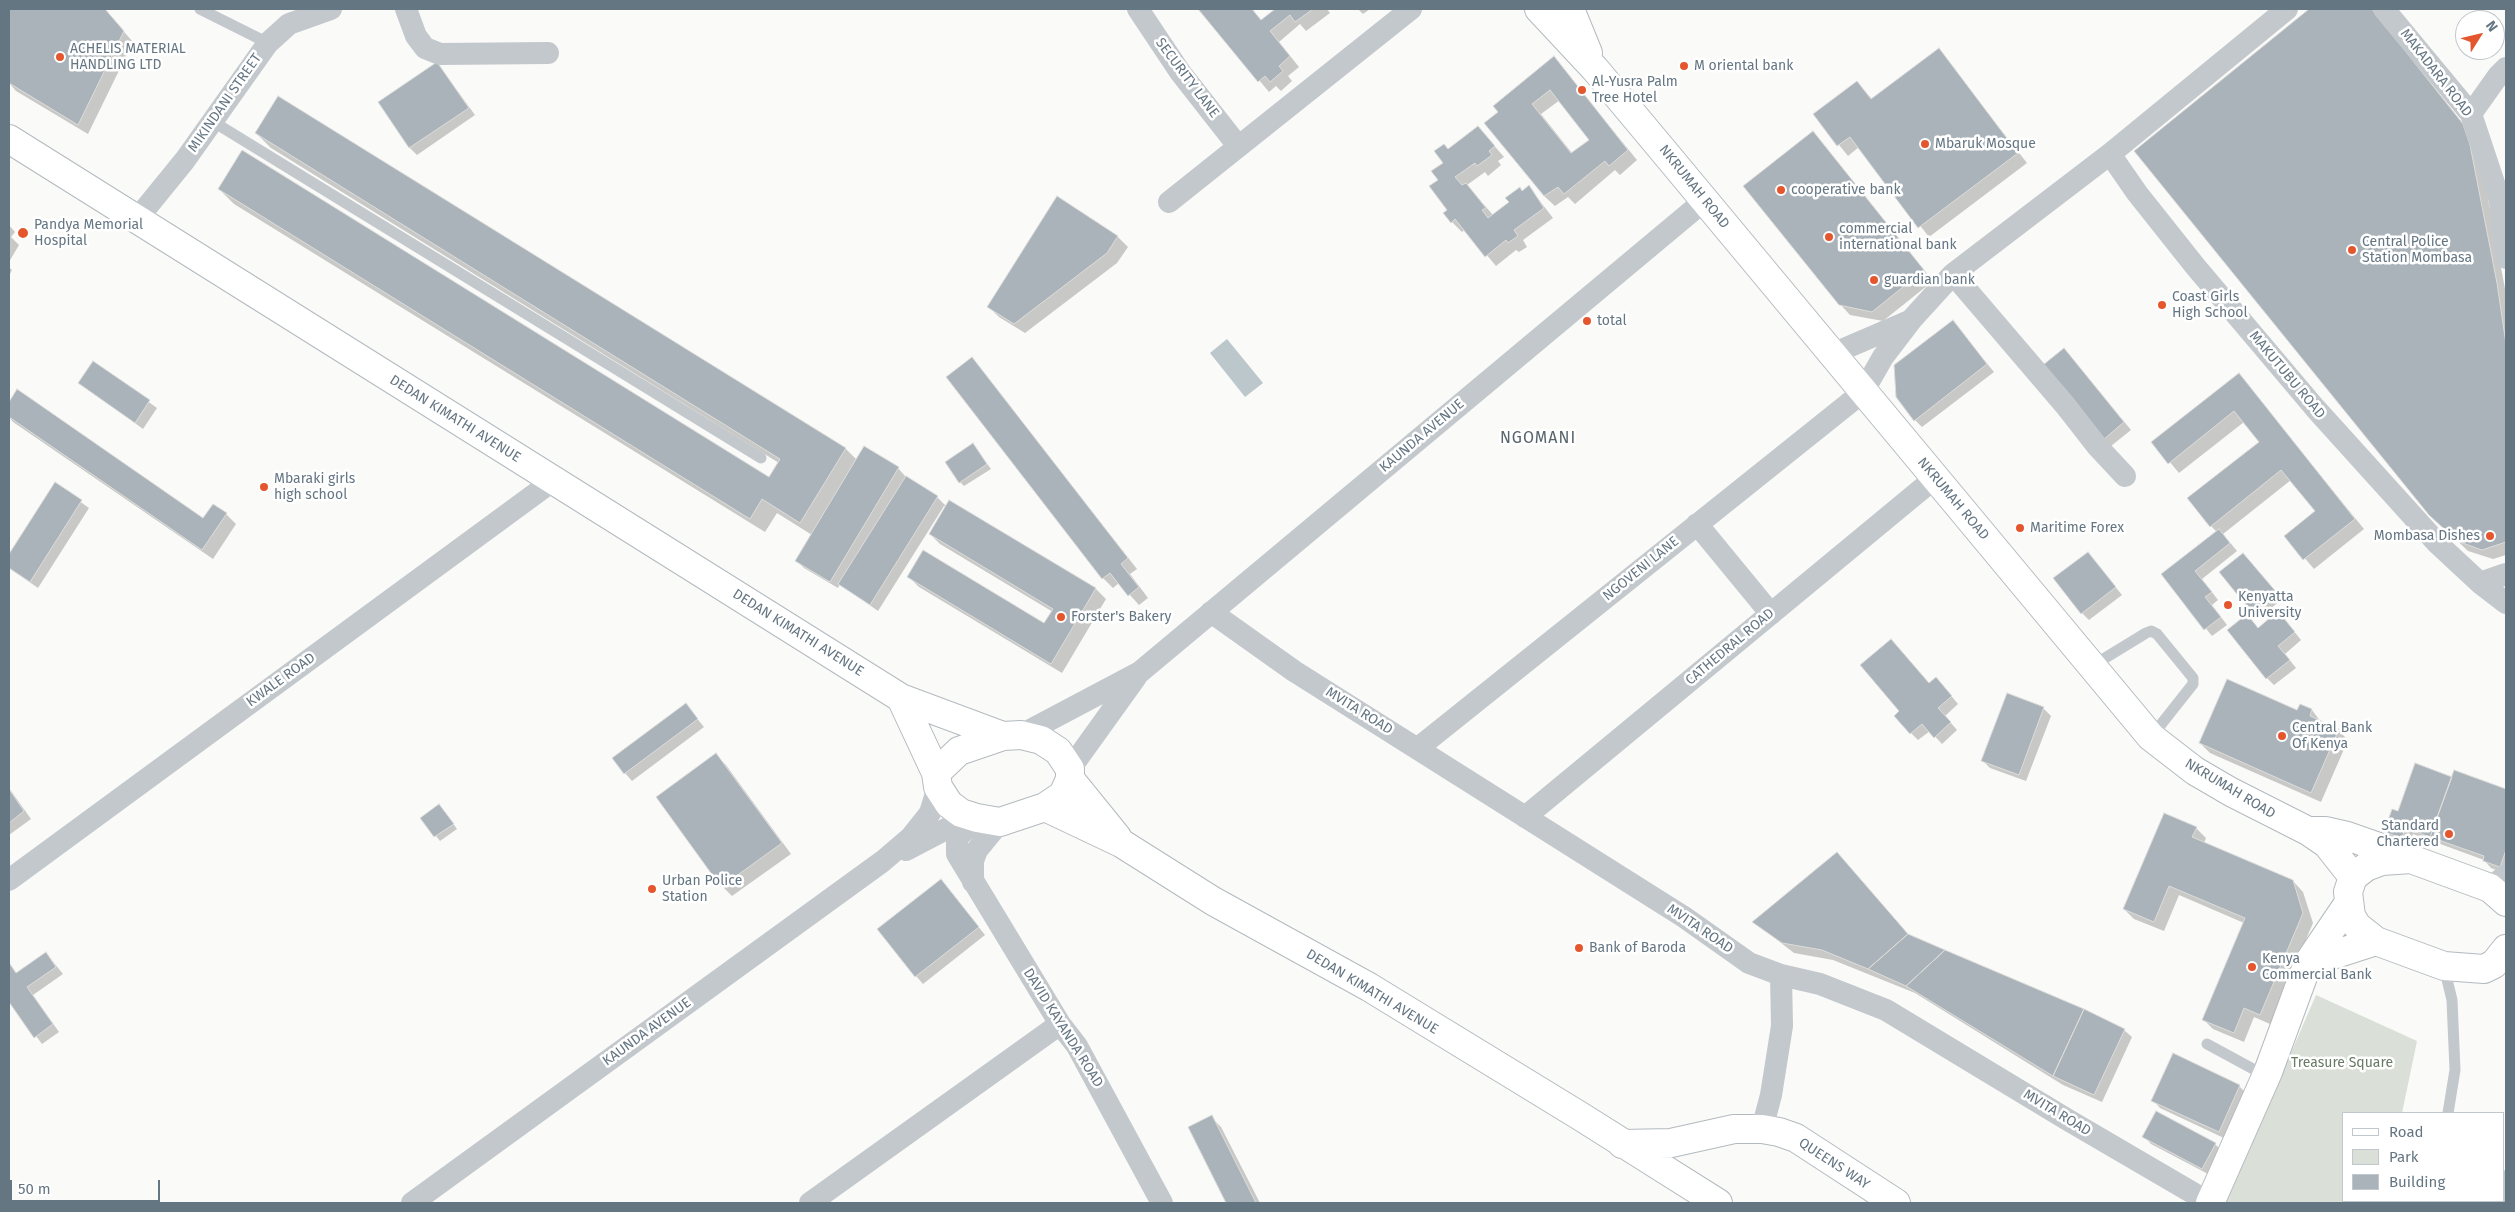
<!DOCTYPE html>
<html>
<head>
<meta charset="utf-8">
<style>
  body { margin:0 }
  #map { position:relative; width:2515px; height:1212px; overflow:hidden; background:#fafaf8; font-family:"Fira Sans",sans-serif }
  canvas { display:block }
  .frame { position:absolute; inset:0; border:10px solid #657683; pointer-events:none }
  .legend { position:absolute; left:2342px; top:1112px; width:162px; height:90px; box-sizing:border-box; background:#fff; border:1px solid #c1c8cd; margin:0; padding:6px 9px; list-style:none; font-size:15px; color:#657683 }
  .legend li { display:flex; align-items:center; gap:10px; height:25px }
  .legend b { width:25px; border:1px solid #c1c8cd }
  .north { position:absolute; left:2455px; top:10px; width:50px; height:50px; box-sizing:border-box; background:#fff; border:1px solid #c1c8cd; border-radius:50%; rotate:54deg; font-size:14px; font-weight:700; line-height:20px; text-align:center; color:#657683 }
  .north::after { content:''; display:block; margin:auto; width:18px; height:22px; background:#e4572e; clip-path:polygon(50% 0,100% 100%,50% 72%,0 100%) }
  .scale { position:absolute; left:10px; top:1180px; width:150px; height:22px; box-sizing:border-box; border:2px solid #657683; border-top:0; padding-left:6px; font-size:15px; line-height:18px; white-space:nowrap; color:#657683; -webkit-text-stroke:4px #fff; paint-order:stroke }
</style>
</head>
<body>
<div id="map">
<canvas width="2515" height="1212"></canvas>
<div class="frame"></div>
<ul class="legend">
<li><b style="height:6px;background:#fff"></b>Road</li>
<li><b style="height:14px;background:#dadfd7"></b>Park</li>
<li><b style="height:14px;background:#aab3b9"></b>Building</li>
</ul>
<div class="north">N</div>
<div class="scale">50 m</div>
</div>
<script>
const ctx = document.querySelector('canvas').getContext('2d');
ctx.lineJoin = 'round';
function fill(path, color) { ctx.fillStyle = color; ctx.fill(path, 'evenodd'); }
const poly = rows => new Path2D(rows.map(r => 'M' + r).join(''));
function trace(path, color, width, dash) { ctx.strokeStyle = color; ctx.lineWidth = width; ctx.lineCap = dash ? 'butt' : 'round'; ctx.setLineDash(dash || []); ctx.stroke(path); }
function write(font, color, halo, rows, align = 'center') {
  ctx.font = font + ' "Fira Sans",sans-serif'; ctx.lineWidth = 5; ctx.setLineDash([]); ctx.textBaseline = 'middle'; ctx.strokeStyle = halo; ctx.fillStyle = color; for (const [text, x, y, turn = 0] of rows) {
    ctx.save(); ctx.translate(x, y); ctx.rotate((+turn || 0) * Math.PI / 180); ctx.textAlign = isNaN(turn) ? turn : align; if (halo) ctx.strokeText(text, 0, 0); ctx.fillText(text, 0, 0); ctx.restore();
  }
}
const green = poly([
  [2316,995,2417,1041,2402,1113,2344,1113,2344,1201,2384,1201,2384,1203,2226,1203]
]);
const water = poly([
  [1227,339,1263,383,1245,397,1210,353]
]);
const shadow = poly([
  [9,9,104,9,133,42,88,134,16,91,9,83],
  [1200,9,1252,9,1262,21,1277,9,1327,9,1330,13,1306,31,1300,24,1279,42,1299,67,1288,76,1292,81,1281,91,1276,86,1269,92],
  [1358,9,1370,9,1363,14],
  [2311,9,2373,9,2472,135,2480,156,2506,294,2506,555,2493,559,2468,551,2441,525,2136,151],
  [1938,50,2027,163,1929,237,1859,147,1848,156,1815,115,1857,83,1873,100],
  [1554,58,1637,160,1620,175,1615,170,1575,204,1568,197,1555,206,1544,196,1500,112],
  [1560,100,1591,140,1572,153,1541,114],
  [437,63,475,115,417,155,410,148],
  [1478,127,1504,157,1498,161,1501,165,1488,176,1485,172,1467,185,1493,215,1529,187,1553,218,1523,240,1527,247,1519,252,1516,250,1496,266,1465,229,1462,232,1452,222,1440,180,1448,150],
  [1813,132,1933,281,1883,321,1850,315,1840,304],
  [256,133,846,449,857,460,898,468,905,476,937,497,947,507,950,501,1096,589,1106,599,1062,673,919,587,909,577,1044,625,1053,612,940,544,930,534,946,507,944,506,878,611,840,584,838,588,804,568,797,561,812,535,777,513,765,532,234,204,219,189,770,478,779,463,271,148],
  [1057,198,1118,237,1128,247,1117,263,1025,333,999,317,989,307],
  [9,225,15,232,11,237,19,245,9,262],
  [9,267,12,270,9,276],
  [1953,322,1994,372,1922,427,1915,420],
  [2071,357,2131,430,2111,446,2104,439],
  [972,359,1137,569,1130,574,1148,598,1139,605,1119,583,1113,588,1103,578,948,377],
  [94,363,157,408,143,429,80,383],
  [2238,374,2364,529,2314,569,2286,536,2316,512,2291,480,2223,534,2237,551,2202,579,2218,600,2212,605,2227,625,2212,636,2162,574,2217,532,2211,526,2260,442,2244,422,2179,473,2153,442],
  [17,391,203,519,213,505,226,514,236,524,213,559,13,422,9,417,9,404],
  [973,445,991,469,964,486,960,482],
  [55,484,89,508,38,588,9,568,9,556],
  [2088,553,2122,595,2089,620,2082,613],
  [2248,559,2281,600,2259,618,2221,572],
  [2285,620,2301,640,2285,654,2296,668,2274,685,2267,678,2254,623,2258,629],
  [1929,684,1943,686,1958,704,1945,716,1957,730,1942,744,1930,731,1918,740,1911,733,1901,711],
  [686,705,704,727,632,781,625,773],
  [2300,705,2312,710,2321,722,2338,730,2348,740,2321,802,2210,753,2200,743,2297,712],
  [2043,708,2051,716,2026,781,1990,768,1983,761],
  [716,755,726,765,791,854,732,896,722,886],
  [2455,772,2506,791,2506,874,2491,868,2484,860,2413,834,2409,845,2393,839,2386,832,2398,813,2453,778],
  [9,788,31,819,9,835],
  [444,811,457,829,440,841,422,819],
  [2196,828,2206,838,2204,843,2293,881,2303,892,2313,923,2270,1024,2254,1017,2244,1042,2213,1029,2203,1019,2244,923,2179,895,2164,931,2134,919,2124,909],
  [941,880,985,935,923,984,916,976],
  [1754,922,2124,1030,2132,1037,2102,1102,2063,1085,1915,993,1833,960,1794,953],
  [46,953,63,974,33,995,59,1032,42,1044,9,1000,9,967,18,974],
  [2239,1086,2247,1094,2226,1139,2160,1108,2153,1100],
  [1211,1117,1221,1127,1260,1203,1228,1203,1189,1128],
  [2144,1136,2215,1144,2222,1151,2210,1175,2151,1144],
  [2504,1172,2506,1174,2506,1203,2494,1203,2494,1201,2504,1201]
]);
const building = poly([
  [9,9,105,9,124,31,78,125,9,83,9,9],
  [1198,9,1252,9,1261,20,1275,9,1313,9,1295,22,1290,15,1270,31,1290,56,1279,66,1283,71,1270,82,1265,76,1258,82,1198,9],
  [2309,9,2372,9,2463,124,2470,145,2497,283,2506,344,2506,542,2482,550,2457,541,2429,515,2134,151,2309,9],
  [1939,48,2018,153,1918,228,1850,137,1837,146,1813,114,1857,81,1871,99,1939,48],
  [1554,56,1628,150,1609,166,1605,161,1564,194,1558,187,1544,196,1484,123,1498,112,1493,106,1554,56],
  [1550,90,1589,140,1571,153,1532,104,1550,90],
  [437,62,469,108,409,148,378,102,437,62],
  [278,96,846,448,800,523,762,499,750,519,218,189,242,150,769,477,780,459,255,133,278,96],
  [1478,126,1495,146,1489,151,1492,155,1477,166,1475,163,1455,177,1462,185,1466,183,1486,208,1482,210,1488,218,1509,202,1505,198,1520,187,1522,191,1529,185,1544,208,1514,230,1518,236,1508,243,1506,240,1485,257,1455,219,1451,223,1443,213,1447,210,1429,186,1438,180,1431,171,1443,163,1434,151,1444,144,1448,149,1478,126],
  [1813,131,1924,270,1872,312,1839,305,1743,186,1813,131],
  [1057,196,1118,236,1107,253,1014,324,987,307,1057,196],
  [1953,320,1987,364,1914,421,1896,397,1894,365,1953,320],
  [2064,348,2124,422,2103,440,2043,365,2064,348],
  [972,357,1128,558,1121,564,1139,587,1128,596,1110,573,1102,579,946,377,972,357],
  [93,361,150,400,135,423,78,383,93,361],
  [2239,373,2355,519,2303,560,2284,536,2315,511,2281,470,2210,527,2187,498,2259,442,2234,411,2168,464,2151,442,2239,373],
  [17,389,203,518,213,504,227,513,202,550,9,417,9,402,17,389],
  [973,443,987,464,959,483,945,462,973,443],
  [864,446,899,467,830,582,795,561,864,446],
  [906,476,938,496,870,605,838,584,906,476],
  [55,482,82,500,30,582,9,568,9,554,55,482],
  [949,500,1096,588,1051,664,907,577,923,550,1044,623,1053,609,929,534,949,500],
  [2219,529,2230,543,2195,571,2212,592,2205,597,2221,617,2204,630,2161,574,2219,529],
  [2088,552,2116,587,2081,614,2053,578,2088,552],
  [2243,553,2278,594,2253,614,2219,572,2243,553],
  [2278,611,2295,632,2278,646,2290,660,2266,679,2227,630,2247,614,2258,628,2278,611],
  [1891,639,1929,683,1936,677,1952,696,1938,708,1951,722,1934,738,1922,724,1910,734,1894,716,1899,711,1860,665,1891,639],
  [2227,679,2297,710,2300,704,2312,709,2310,716,2339,729,2311,793,2199,743,2227,679],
  [2007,693,2044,707,2019,775,1981,761,2007,693],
  [686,703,698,719,624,774,612,758,686,703],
  [716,753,782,843,721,887,656,797,716,753],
  [2415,763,2452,777,2430,837,2405,828,2402,838,2384,832,2392,809,2398,811,2415,763],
  [2454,770,2506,789,2506,850,2500,867,2483,861,2484,856,2430,837,2454,770],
  [9,789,24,811,9,823,9,789],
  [439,804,454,824,434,837,420,818,439,804],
  [2164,813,2197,827,2192,837,2293,880,2303,913,2260,1015,2244,1008,2234,1033,2202,1020,2245,918,2169,886,2154,922,2123,909,2164,813],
  [1837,852,1908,934,1868,969,1822,950,1782,943,1752,922,1837,852],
  [941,879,979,927,915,977,877,929,941,879],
  [1908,934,1945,950,1906,986,1868,969,1908,934],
  [1945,950,2084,1009,2053,1076,1906,986,1945,950],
  [46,952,56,967,27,987,53,1024,34,1038,9,1002,9,966,10,964,16,973,46,952],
  [2084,1009,2125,1029,2094,1095,2053,1076,2084,1009],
  [2173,1053,2240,1085,2219,1132,2151,1101,2173,1053],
  [2156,1111,2216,1143,2202,1169,2142,1137,2156,1111],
  [1212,1115,1256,1203,1226,1203,1188,1127,1212,1115],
  [2504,1170,2506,1172,2506,1203,2493,1203,2493,1201,2504,1201,2504,1170]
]);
const lane = poly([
  [200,9,268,43],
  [212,121,761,458],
  [2092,666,2146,633,2151,631,2157,634,2193,678,2193,684,2151,737],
  [2444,967,2452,1000,2455,1070,2448,1113],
  [2207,1044,2255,1070,2268,1072],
  [2435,1203,2435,1201]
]);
const street = poly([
  [406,9,416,36,425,48,440,54,548,53],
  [1138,9,1180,72,1238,146],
  [2384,9,2471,114,2500,201,2506,258],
  [2471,114,2498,76,2506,68],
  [2110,154,2137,193,2195,266,2315,408,2438,544,2480,583,2506,603],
  [1169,202,1411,9],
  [137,219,185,160,268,43,289,24,331,9],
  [1953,274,2065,405,2097,446,2125,476],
  [1832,354,1909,321],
  [1697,524,1771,614],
  [2480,583,2506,574],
  [1211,612,1294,671,1684,917,1749,963,1781,975,1820,984,1886,1010,2068,1120,2210,1203],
  [1021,735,1140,672,1704,201],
  [1418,748,1863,392,1883,357,1912,319,1953,274,2110,154,2287,9],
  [1070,769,1136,677],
  [1525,817,1935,478],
  [977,818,957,838,957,854,1060,1024,1077,1046,1162,1203],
  [906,850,969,817],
  [9,880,554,480],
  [973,882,973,861,977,850,1000,822],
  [2490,888,2506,875],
  [1762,1129,1771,1095,1782,1026,1781,975],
  [412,1203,883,861,911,837,930,813,938,787],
  [810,1203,1060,1024]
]);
const secondary = poly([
  [1539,9,1595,69,1666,154,2151,737,2195,771,2231,792,2308,831,2327,844,2353,877],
  [1570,9,1588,53],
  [9,139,901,698,1003,736],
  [901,698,936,773,938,787,949,804,961,813,977,818,1000,822,1045,807,1063,795,1070,779,1070,769,1058,751,1041,740,1021,735,1003,736,959,751,936,773],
  [1070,779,1117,837],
  [1045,807,1121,843,1213,901,1369,987,1580,1116,1718,1203],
  [2309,831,2325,831,2347,836,2407,857],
  [2506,902,2490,888,2411,859,2382,861,2366,867,2353,877,2348,892,2351,916,2357,926,2376,941,2444,966,2484,969,2494,964,2506,949],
  [2308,963,2376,941],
  [1622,1144,1671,1143,1734,1129,1762,1129,1779,1132,1796,1138,1896,1203],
  [2210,1203,2268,1072,2308,963,2348,904]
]);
const markers = [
  [60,57,5,"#e4572e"],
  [1684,66,5,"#e4572e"],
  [1582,90,5,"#e4572e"],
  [1925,144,5,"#e4572e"],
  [1781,190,5,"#e4572e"],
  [23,233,6,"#e4572e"],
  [1829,237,5,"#e4572e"],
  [2352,250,5,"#e4572e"],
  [1874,280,5,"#e4572e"],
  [2162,305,5,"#e4572e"],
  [1587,321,5,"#e4572e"],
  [264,487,5,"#e4572e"],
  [2020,528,5,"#e4572e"],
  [2490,536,5,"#e4572e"],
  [2228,605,5,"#e4572e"],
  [1061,617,5,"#e4572e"],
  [2282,736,5,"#e4572e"],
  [2449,834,5,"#e4572e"],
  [652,889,5,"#e4572e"],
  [1579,948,5,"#e4572e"],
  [2252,967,5,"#e4572e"]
];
const poiNames = [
  ["ACHELIS MATERIAL",70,49],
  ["HANDLING LTD",70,65],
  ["M oriental bank",1694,66],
  ["Al-Yusra Palm",1592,82],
  ["Tree Hotel",1592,98],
  ["Mbaruk Mosque",1935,144],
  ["cooperative bank",1791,190],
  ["Pandya Memorial",34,225],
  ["Hospital",34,241],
  ["commercial",1839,229],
  ["international bank",1839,245],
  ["Central Police",2362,242],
  ["Station Mombasa",2362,258],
  ["guardian bank",1884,280],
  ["Coast Girls",2172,297],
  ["High School",2172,313],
  ["total",1597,321],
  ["Mbaraki girls",274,479],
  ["high school",274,495],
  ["Maritime Forex",2030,528],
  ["Mombasa Dishes",2480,536,"right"],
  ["Kenyatta",2238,597],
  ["University",2238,613],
  ["Forster's Bakery",1071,617],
  ["Central Bank",2292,728],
  ["Of Kenya",2292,744],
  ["Standard",2439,826,"right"],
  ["Chartered",2439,842,"right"],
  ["Urban Police",662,881],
  ["Station",662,897],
  ["Bank of Baroda",1589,948],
  ["Kenya",2262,959],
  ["Commercial Bank",2262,975]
];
const streetNames = [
  ["MAKADARA ROAD",2436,73,52],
  ["SECURITY LANE",1187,78,53],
  ["MIKINDANI STREET",225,103,-55],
  ["NKRUMAH ROAD",1694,187,51],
  ["MAKUTUBU ROAD",2287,375,50],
  ["DEDAN KIMATHI AVENUE",455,419,32],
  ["KAUNDA AVENUE",1422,436,-40],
  ["NKRUMAH ROAD",1953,499,50],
  ["NGOVENI LANE",1641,569,-39],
  ["DEDAN KIMATHI AVENUE",798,633,32],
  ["CATHEDRAL ROAD",1730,647,-40],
  ["KWALE ROAD",281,680,-36],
  ["MVITA ROAD",1359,711,32],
  ["NKRUMAH ROAD",2230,789,31],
  ["MVITA ROAD",1700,929,34],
  ["DEDAN KIMATHI AVENUE",1372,992,31],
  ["DAVID KAYANDA ROAD",1063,1028,58],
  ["KAUNDA AVENUE",647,1032,-36],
  ["MVITA ROAD",2057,1113,31],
  ["QUEENS WAY",1834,1164,33]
];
const parkNames = [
  ["Treasure Square",2342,1063]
];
const quarterNames = [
  ["NGOMANI",1538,439]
];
fill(green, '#dadfd7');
fill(water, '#bbc7cb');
fill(shadow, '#0003');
fill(building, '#aab3b9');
trace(building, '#dcdcda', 1);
trace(secondary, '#b3babf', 30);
trace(lane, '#c3c8cc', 11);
trace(street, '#c3c8cc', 22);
trace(secondary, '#fff', 28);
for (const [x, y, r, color] of markers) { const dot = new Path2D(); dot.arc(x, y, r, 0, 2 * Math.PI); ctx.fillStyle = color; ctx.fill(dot); trace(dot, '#fff', 2); }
write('14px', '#657683', '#fff', poiNames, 'left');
write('14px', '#657683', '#fff', streetNames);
write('14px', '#687a64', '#fff', parkNames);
ctx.letterSpacing = '1px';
write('16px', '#57646e', '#fff', quarterNames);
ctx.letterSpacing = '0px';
</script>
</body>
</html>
